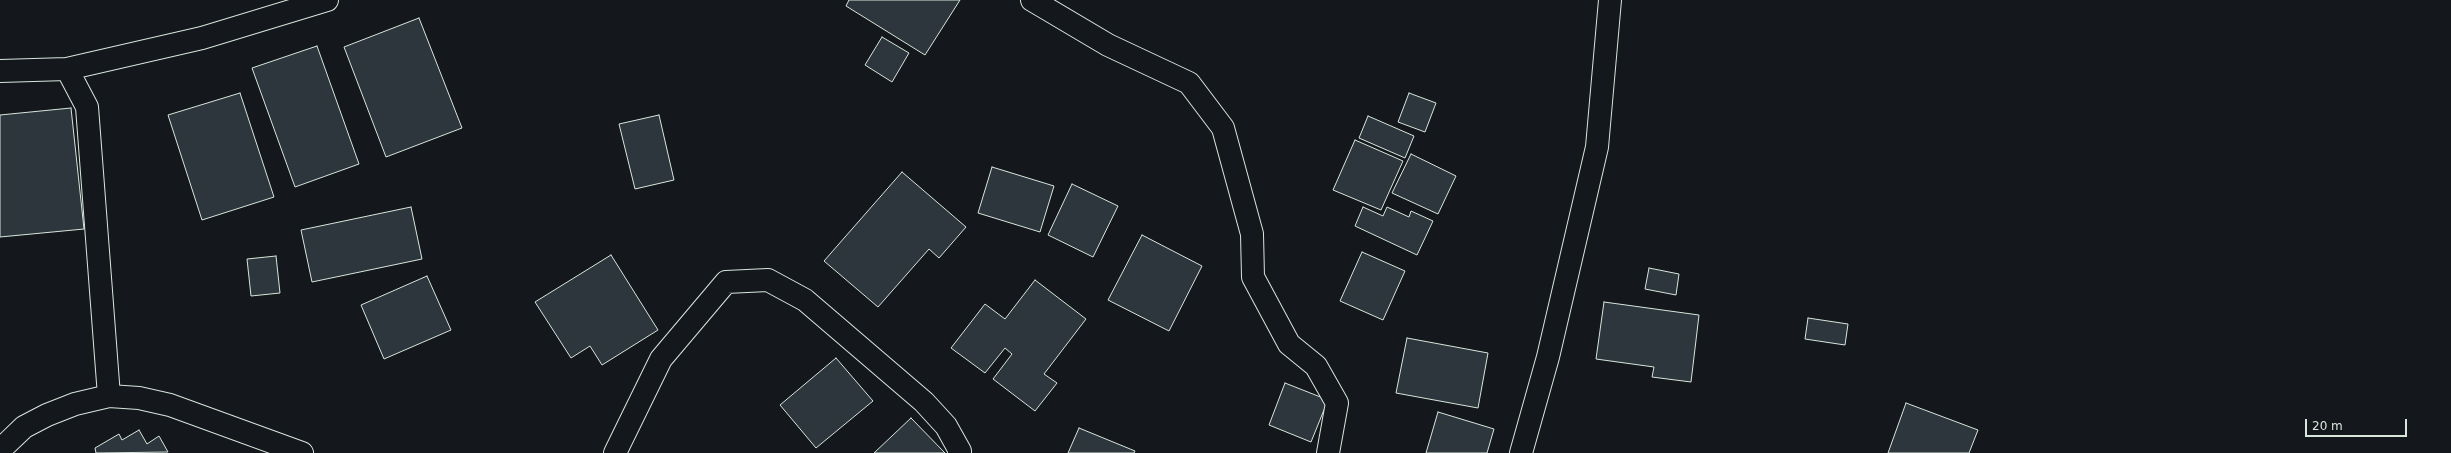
<!DOCTYPE html>
<html>
<head>
<meta charset="utf-8">
<style>
	body { margin:0 }
	#map { position:relative; width:2451px; height:453px; overflow:hidden; background:#14181c; font-family:"DejaVu Sans",sans-serif }
	canvas { display:block }
	.scale { position:absolute; left:2305px; top:419px; width:102px; height:18px; box-sizing:border-box; border:2px solid #d8e6dc; border-top:0; padding-left:5px; font-size:12px; line-height:14px; white-space:nowrap; color:#d8e6dc; -webkit-text-stroke:3px #14181c; paint-order:stroke }
</style>
</head>
<body>
<div id="map">
<canvas width="2451" height="453"></canvas>
<div class="scale">20 m</div>
</div>
<script>
const c = document.querySelector('canvas').getContext('2d');
c.lineJoin = 'round';
function fillPath(path, color) { c.fillStyle = color; c.fill(path, 'evenodd'); }
const poly = rows => new Path2D(rows.map(r => 'M' + r).join(''));
function stroke(path, color, width, dash) { c.strokeStyle = color; c.lineWidth = width; c.lineCap = dash ? 'butt' : 'round'; c.setLineDash(dash || []); c.stroke(path); }
const building = poly([
	[849,0,960,0,925,55,846,6,849,0],
	[419,18,462,128,386,157,344,47,419,18],
	[882,37,909,53,892,82,865,65,882,37],
	[317,46,359,164,295,187,252,68,317,46],
	[240,93,274,197,202,220,168,115,240,93],
	[1409,93,1436,103,1425,132,1398,122,1409,93],
	[71,108,84,229,0,237,0,115,71,108],
	[659,115,674,180,635,189,619,124,659,115],
	[1368,116,1414,136,1405,158,1359,138,1368,116],
	[1355,140,1403,161,1381,210,1333,190,1355,140],
	[1411,154,1456,176,1438,214,1392,193,1411,154],
	[992,167,1054,186,1040,232,978,213,992,167],
	[902,172,966,227,939,258,929,249,878,307,824,261,902,172],
	[1072,184,1118,206,1093,257,1048,235,1072,184],
	[411,207,422,259,312,282,301,230,411,207],
	[1363,207,1383,216,1387,207,1409,217,1411,211,1433,221,1417,255,1355,226,1363,207],
	[1142,235,1202,266,1169,331,1108,300,1142,235],
	[1362,252,1405,271,1383,320,1340,301,1362,252],
	[611,255,658,330,602,365,590,346,571,358,535,302,611,255],
	[276,256,280,293,251,296,247,259,276,256],
	[1649,268,1679,274,1676,295,1645,289,1649,268],
	[427,276,451,330,384,359,361,305,427,276],
	[1035,280,1086,319,1044,374,1057,383,1035,411,993,379,1012,354,1005,348,985,373,951,348,985,304,1005,319,1035,280],
	[1604,302,1699,315,1691,382,1652,377,1654,367,1596,359,1604,302],
	[1808,318,1848,324,1845,345,1805,339,1808,318],
	[1407,338,1488,353,1478,408,1396,393,1407,338],
	[836,358,873,401,816,448,780,405,836,358],
	[1285,383,1328,400,1311,442,1269,425,1285,383],
	[1906,403,1978,430,1969,453,1888,453,1906,403],
	[1438,412,1494,429,1487,453,1426,453,1438,412],
	[911,418,945,453,874,453,911,418],
	[1079,428,1135,451,1134,453,1068,453,1079,428],
	[139,430,147,444,159,436,168,452,96,453,95,448,119,434,122,440,139,430]
]);
fillPath(building, '#2c363c');
stroke(building, '#d8e6dc', 1);
const minor = poly([
	[1032,0,1108,45,1189,83,1223,128,1252,234,1253,277,1289,344,1316,366,1337,403,1328,453],
	[67,69,202,38,327,0],
	[0,71,67,69,87,107,109,396],
	[0,450,24,427,47,415,75,404,109,396,139,398,170,405,302,453],
	[615,453,661,359,726,282,768,280,805,300,924,402,946,426,960,451,959,453],
	[1521,453,1548,357,1597,147,1610,0]
]);
stroke(minor, '#d8e6dc', 24);
stroke(minor, '#14181c', 22);
</script>
</body>
</html>
